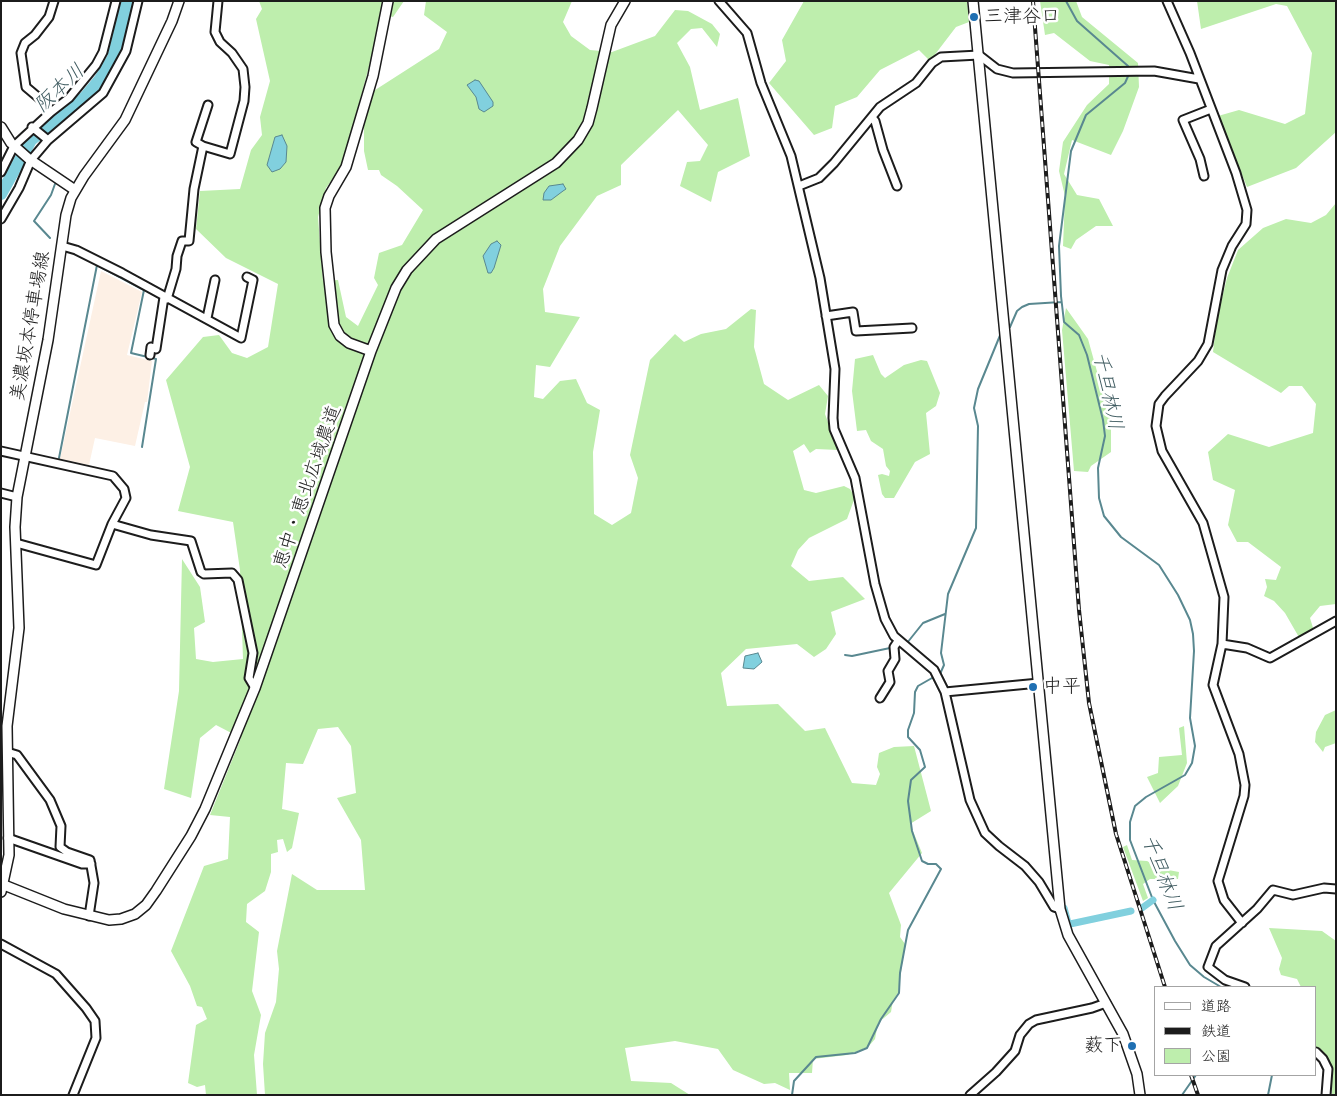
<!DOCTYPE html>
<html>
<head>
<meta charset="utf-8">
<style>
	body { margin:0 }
	#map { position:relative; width:1337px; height:1096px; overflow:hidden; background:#fff; font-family:Sriracha,"Klee One",sans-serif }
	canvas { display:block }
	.frame { position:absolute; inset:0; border:2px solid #1c1c1c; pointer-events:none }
	.legend { position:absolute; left:1154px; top:986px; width:162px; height:90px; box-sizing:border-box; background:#fff; border:1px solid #a4a4a4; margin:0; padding:6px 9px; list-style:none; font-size:15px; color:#1c1c1c }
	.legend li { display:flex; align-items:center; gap:10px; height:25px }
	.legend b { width:25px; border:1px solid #a4a4a4 }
</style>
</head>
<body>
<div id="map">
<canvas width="1337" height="1096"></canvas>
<div class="frame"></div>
<ul class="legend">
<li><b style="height:6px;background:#fff"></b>道路</li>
<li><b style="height:6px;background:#1c1c1c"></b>鉄道</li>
<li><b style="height:14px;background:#beeead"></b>公園</li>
</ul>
</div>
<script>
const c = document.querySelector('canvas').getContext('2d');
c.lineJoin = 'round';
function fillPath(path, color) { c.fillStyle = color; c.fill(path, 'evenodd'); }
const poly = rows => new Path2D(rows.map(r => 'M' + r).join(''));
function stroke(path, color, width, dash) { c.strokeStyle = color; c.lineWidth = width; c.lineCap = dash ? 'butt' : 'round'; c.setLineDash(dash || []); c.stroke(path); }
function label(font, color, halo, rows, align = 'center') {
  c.font = font + ' Sriracha,"Klee One",sans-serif'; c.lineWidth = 5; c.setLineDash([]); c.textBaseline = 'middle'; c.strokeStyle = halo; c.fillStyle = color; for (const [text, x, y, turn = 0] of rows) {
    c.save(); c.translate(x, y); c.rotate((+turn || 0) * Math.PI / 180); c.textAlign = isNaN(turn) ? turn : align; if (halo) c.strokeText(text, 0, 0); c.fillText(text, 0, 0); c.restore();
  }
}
fillPath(poly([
	[101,271,142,292,127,355,152,361,147,402,145,402,135,446,95,438,89,465,60,459]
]), '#fdf0e5');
fillPath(poly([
	[259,1,404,1,393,17,383,15,342,166,326,188,318,217,323,281,338,280,346,317,358,326,378,285,374,278,379,253,402,245,423,210,397,186,381,175,379,170,368,170,364,151,364,121,372,92,439,49,447,32,424,15,426,1,572,1,563,22,571,36,590,50,612,52,655,36,675,10,688,11,712,24,720,34,717,47,702,28,691,29,677,43,690,67,700,110,738,98,750,156,718,172,711,202,680,186,687,162,700,161,708,145,678,110,621,165,621,185,597,196,560,246,543,289,545,312,580,317,550,367,536,365,534,397,543,399,560,381,576,379,587,403,600,410,593,452,594,514,612,525,631,513,638,478,630,455,650,360,675,334,684,342,701,334,726,329,751,309,756,310,754,347,764,384,788,400,819,385,828,396,825,414,838,450,816,449,810,453,804,444,793,451,804,490,816,493,844,486,850,489,855,497,847,519,809,538,798,550,791,566,809,581,843,577,865,599,831,612,836,634,826,649,814,657,797,644,746,649,721,673,727,706,778,704,805,731,825,728,852,783,876,785,880,774,877,767,879,753,894,747,914,746,931,811,910,824,922,853,889,893,901,925,900,937,905,944,898,993,893,1000,891,1012,878,1023,875,1039,868,1047,847,1055,813,1059,812,1073,789,1073,790,1090,775,1083,764,1084,733,1070,718,1049,675,1041,625,1048,631,1081,671,1083,690,1095,265,1095,263,1064,265,1033,276,1002,279,969,277,951,292,874,317,890,365,890,361,840,337,798,356,793,351,746,338,727,318,729,303,764,286,763,282,809,299,813,292,848,287,852,283,839,277,840,278,852,271,854,271,872,265,891,247,904,246,922,259,932,252,991,261,1015,254,1055,257,1095,206,1095,205,1085,197,1087,188,1083,196,1025,207,1019,202,1007,197,1006,190,986,171,951,204,866,228,859,230,817,210,815,241,738,216,725,200,738,191,798,164,789,179,691,182,559,200,587,205,622,194,628,196,659,213,662,243,659,240,570,233,522,178,511,190,467,166,380,203,337,219,335,232,353,247,358,268,347,278,284,226,258,196,229,200,191,240,189,251,150,262,135,260,117,270,81,256,19,262,9],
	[804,1,967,1,969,22,956,27,930,61,919,50,880,70,857,97,835,106,832,128,814,135,769,83,786,61,782,40],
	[1040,1,1076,1,1082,17,1138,63,1139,87,1123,131,1111,155,1072,140,1064,174,1077,195,1099,199,1113,226,1096,226,1076,240,1071,249,1063,246,1065,196,1059,171,1063,142,1087,105,1109,84,1109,65,1090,61,1054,33,1045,35],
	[1197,1,1336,1,1336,132,1296,168,1247,187,1218,116,1239,110,1285,124,1305,114,1312,53,1287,6,1276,4,1201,29],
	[1336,203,1336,604,1320,606,1310,618,1314,631,1300,639,1285,613,1274,601,1264,596,1267,587,1265,579,1276,580,1281,567,1248,542,1237,542,1228,525,1235,490,1213,480,1208,452,1228,434,1269,447,1313,433,1316,404,1302,386,1289,386,1281,393,1213,352,1217,318,1227,278,1238,250,1263,228,1286,219,1311,223,1326,215],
	[1066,308,1088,339,1111,422,1111,452,1091,466,1088,472,1074,471,1062,330],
	[873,355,881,374,885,378,904,365,921,360,927,361,940,393,936,406,926,413,930,454,915,462,894,498,885,498,882,494,878,475,882,474,889,476,890,471,886,466,883,449,871,441,866,430,857,431,852,391,855,359],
	[1336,710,1336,743,1325,747,1323,752,1315,742,1316,732,1325,715],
	[1184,726,1187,763,1178,786,1160,803,1147,777,1158,773,1159,757,1182,755,1179,728],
	[1127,845,1132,860,1147,861,1163,869,1179,872,1178,879,1150,879,1143,884,1148,898,1143,901,1123,847],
	[1269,928,1322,931,1336,941,1336,1095,1332,1095,1332,1071,1325,1055,1316,1047,1316,987,1301,987,1297,979,1281,975,1279,969,1282,958]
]), '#beeead');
const water = poly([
	[475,80,479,81,493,102,493,106,484,112,479,109,476,97,467,85,475,80],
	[282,135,287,146,286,162,280,169,272,172,267,165,275,137,282,135],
	[563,184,566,189,563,191,551,200,543,200,544,193,549,186,563,184],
	[497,241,501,245,494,268,491,273,488,273,483,256,491,244,497,241],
	[758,653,762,662,754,669,743,668,745,656,758,653]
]);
fillPath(water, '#81d0de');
stroke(water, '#598890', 1);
stroke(poly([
	[1066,1,1077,21,1128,66,1129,69],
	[1129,74,1125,83,1086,115,1071,151,1059,246,1061,296,1064,322,1079,335,1087,355,1103,420,1105,436,1098,468,1099,498,1104,516,1121,537,1159,565,1178,595,1190,620,1193,634,1194,651,1190,718,1195,746,1192,763,1185,775,1146,797,1135,806,1130,822,1130,840,1153,900,1175,941,1190,965,1204,977,1221,987],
	[50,238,34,221,51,195,55,184],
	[1010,327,1017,311,1022,307,1029,304,1061,302],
	[59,458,97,265,144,290,131,353,156,359,142,447],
	[907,643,923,623,945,614],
	[845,655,852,656,890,648],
	[940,674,944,665,941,653,948,594,976,528,978,426,974,408,978,389,1001,333],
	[792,1095,794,1081,816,1057,855,1053,867,1048,881,1019,899,993,900,973,908,930,941,869,936,864,928,864,922,861,912,831,908,801,911,780,925,767,920,750,908,737,908,730,914,713,915,692,918,686,932,678],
	[1182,1095,1196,1075],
	[1268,1095,1272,1075]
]), '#598890', 2);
stroke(poly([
	[1064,908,1068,923,1070,924,1131,911],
	[1142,908,1153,900]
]), '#81d0de', 7);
stroke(poly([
	[1,194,31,140,85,97,100,79,113,58,127,1]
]), '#81d0de', 12);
const minor = poly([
	[719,1,747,33,761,83,791,156,820,278,835,369,833,418,834,429,855,478,875,584,885,619,894,636,934,670,945,692,970,800,985,833,999,846,1025,866,1039,882,1054,907,1060,909],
	[1167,1,1190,53,1236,173,1247,210,1246,224,1232,246,1222,270,1208,344,1198,361,1165,396,1159,404,1156,426,1162,451,1203,523,1224,597,1222,644,1213,685,1239,754,1245,785,1244,796,1218,881,1224,900,1242,923],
	[51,112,69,98,96,65,103,52,116,1],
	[872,117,875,121,883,150,897,186],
	[32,127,48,140],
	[203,146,196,142,208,105],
	[1,172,14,146,51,112,45,103,26,87,21,53,25,43,35,35,49,17,54,1],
	[1204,176,1200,159,1183,120,1211,109],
	[799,186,819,178,834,163,880,107,916,83,932,63,941,57,979,55,997,69,1013,73,1154,71,1199,79],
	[1,219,19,188,31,160,48,140,103,93,126,51,138,1],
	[62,246,76,250,122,273,241,338,253,280,247,277],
	[167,299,176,269,177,256,182,241,189,241,194,189,203,146,230,154,244,101,245,87,243,69,232,53,220,42,215,32,218,1],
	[826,316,853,312,856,331,912,328],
	[207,318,215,280],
	[150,355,151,347,156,349,164,297],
	[1,451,113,476,124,489,126,498,112,524,96,565,16,543],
	[1,493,17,497],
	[112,524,151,535,191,541,201,572,204,574,232,573,238,580,253,653,249,678,255,688],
	[1222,644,1247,648,1270,658,1336,621],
	[945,692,1039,683],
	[880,698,890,682,888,671,895,659,894,647,898,641],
	[7,752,17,755,50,800,61,826,60,847,67,852,90,860,94,883,89,916],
	[8,838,82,864,91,864],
	[1,944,56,974,86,1008,95,1021,96,1038,73,1095],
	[1245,987,1225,980,1208,967,1216,946,1257,909,1273,890,1293,895,1324,888,1336,889],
	[1316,1052,1323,1059,1328,1069,1326,1095],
	[970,1095,996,1072,1015,1051,1020,1035,1029,1024,1036,1020,1092,1008,1106,1003]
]);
const tertiary = poly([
	[973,1,1060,909,1068,935,1123,1034,1137,1074,1140,1095],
	[1,127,11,143,29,159,75,190],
	[371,351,349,343,340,336,334,325,326,252,325,208,329,196,346,167,373,76,388,1],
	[4,885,64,909,109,920,121,919,135,914,146,905,156,891,191,836,205,809,255,688,371,351,396,288,407,270,436,239,556,163,578,140,588,123,592,108,611,25,625,1]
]);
const secondary = poly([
	[1,892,9,855,7,726,19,628,15,527,17,497,48,340,66,215,71,198,84,176,125,120,172,21,179,1]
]);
stroke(minor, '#1c1c1c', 11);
stroke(tertiary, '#1c1c1c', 12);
stroke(secondary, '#1c1c1c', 12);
stroke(minor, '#fff', 7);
stroke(tertiary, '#fff', 9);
stroke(secondary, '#fff', 9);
const rail = poly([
	[1033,1,1079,610,1089,703,1116,834,1165,987],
	[1191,1075,1198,1095]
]);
stroke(rail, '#1c1c1c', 4);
stroke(rail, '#fff', 2, [5.5]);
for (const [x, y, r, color] of [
	[974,17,5,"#1f6fb2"],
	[1033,687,5,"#1f6fb2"],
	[1132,1046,5,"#1f6fb2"]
]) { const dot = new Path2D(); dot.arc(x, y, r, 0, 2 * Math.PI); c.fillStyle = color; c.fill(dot); stroke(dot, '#fff', 2); }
label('19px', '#1c1c1c', '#fff', [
	["三津谷口",984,17],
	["中平",1043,687],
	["薮下",1122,1046,"right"]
], 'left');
label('19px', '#1c1c1c', '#fff', [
	["美濃坂本停車場線",31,326,-80],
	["恵中・恵北広域農道",308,487,-71]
]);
label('italic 20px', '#3f5b60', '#fff', [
	["阪本川",60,89,-43],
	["千旦林川",1107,391,78],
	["千旦林川",1161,873,69]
]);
</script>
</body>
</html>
